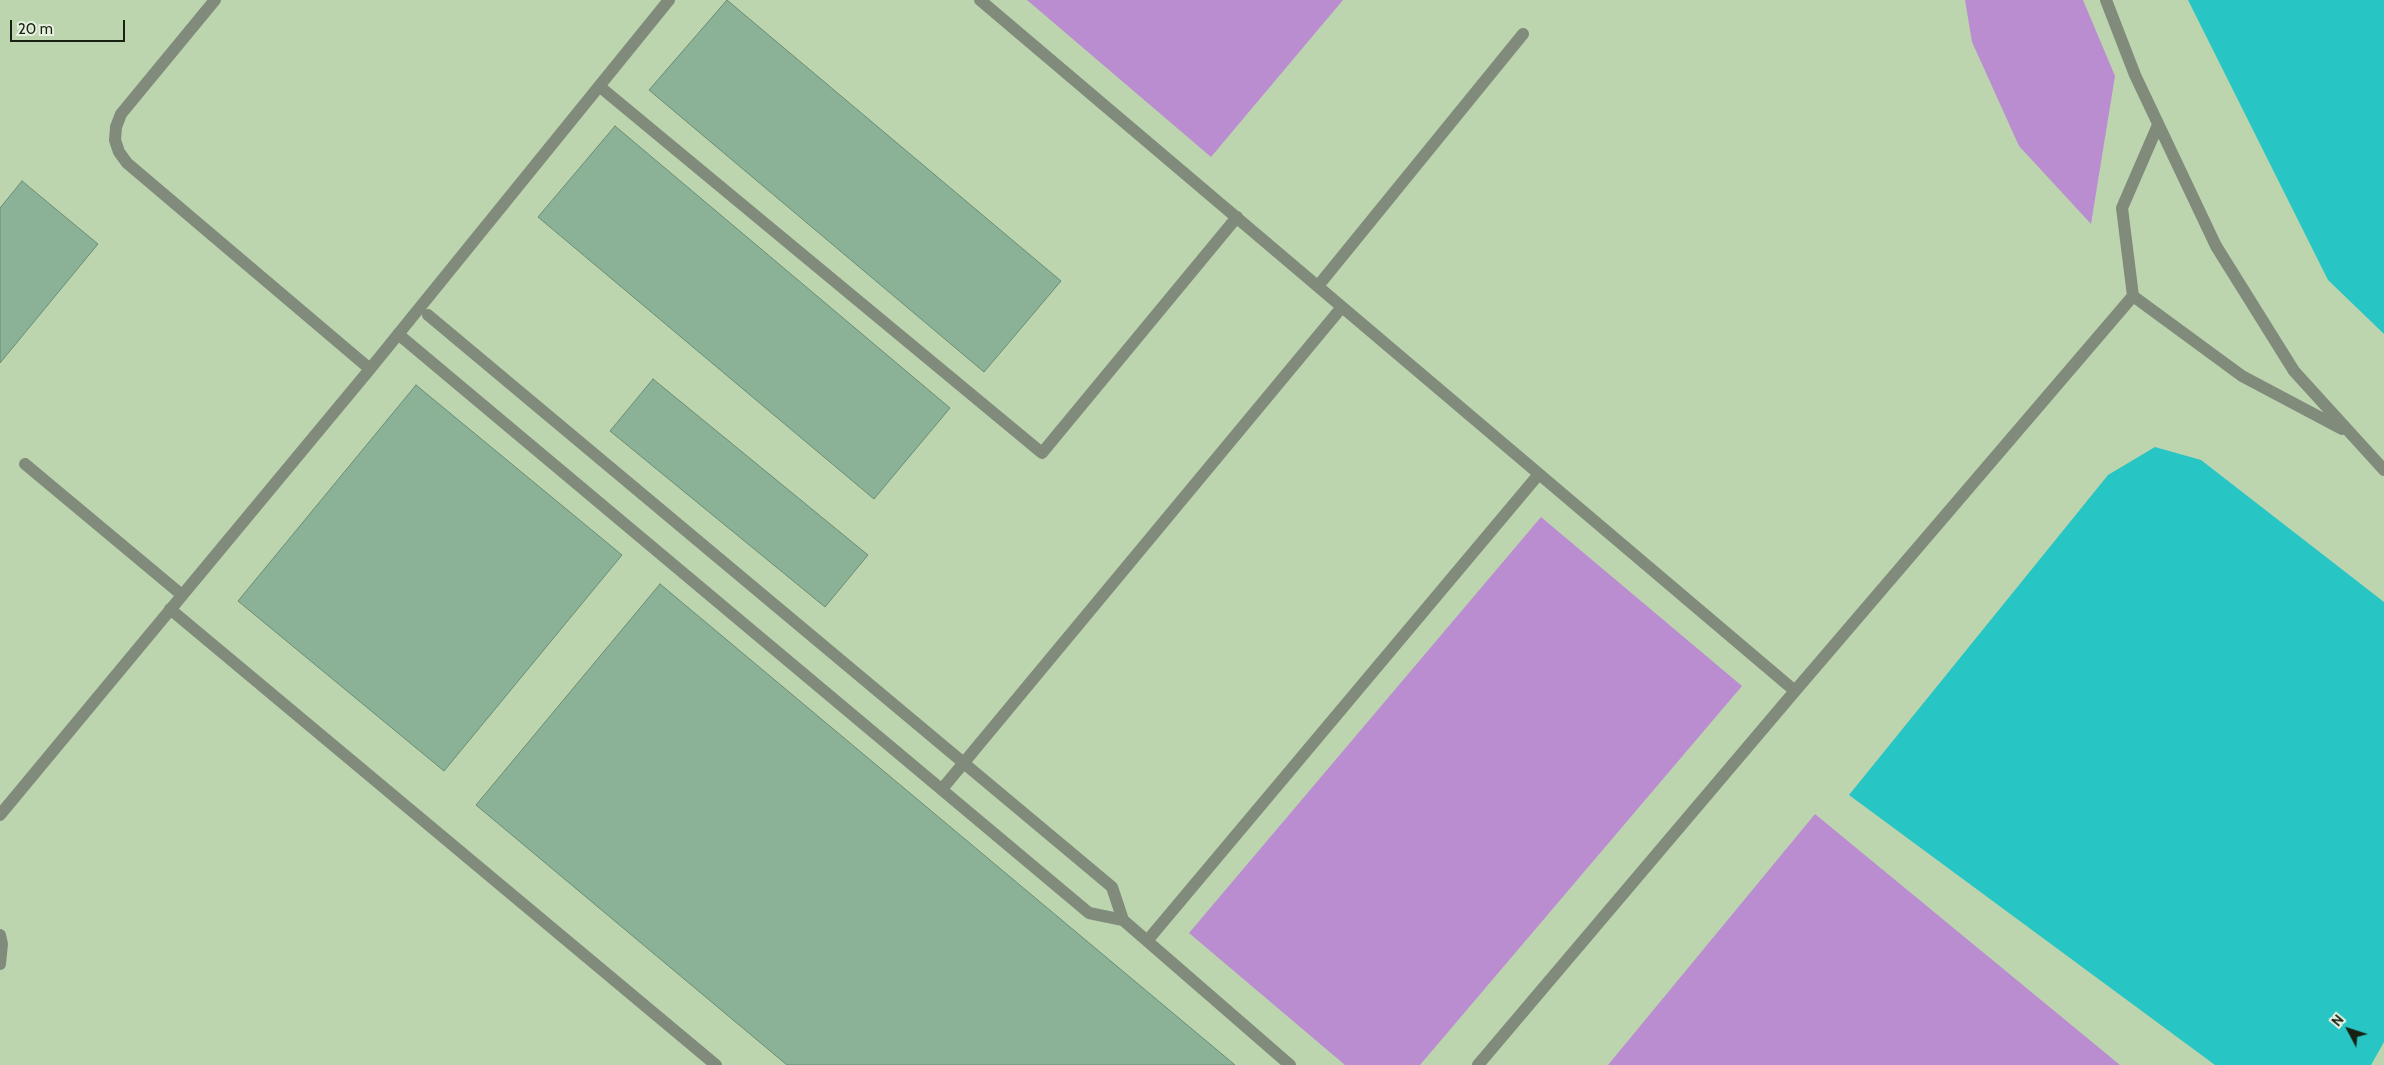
<!DOCTYPE html>
<html>
<head>
<meta charset="utf-8">
<style>
	body { margin:0 }
	#map { position:relative; width:2384px; height:1065px; overflow:hidden; background:#bdd5af; font-family:Cabin,sans-serif }
	canvas { display:block }
	.north { position:absolute; left:2324px; top:1005px; width:50px; height:50px; -webkit-text-stroke:4px #e5f1de; paint-order:stroke; rotate:310deg; font-size:14px; font-weight:700; line-height:20px; text-align:center; color:#192113 }
	.north::after { content:''; display:block; margin:auto; width:18px; height:22px; background:#192113; clip-path:polygon(50% 0,100% 100%,50% 72%,0 100%) }
	.scale { position:absolute; left:10px; top:20px; width:115px; height:22px; box-sizing:border-box; border:2px solid #192113; border-top:0; padding-left:6px; font-size:15px; line-height:18px; white-space:nowrap; color:#192113; -webkit-text-stroke:4px #e5f1de; paint-order:stroke }
</style>
</head>
<body>
<div id="map">
<canvas width="2384" height="1065"></canvas>
<div class="north">N</div>
<div class="scale">20 m</div>
</div>
<script>
const c = document.querySelector('canvas').getContext('2d');
c.lineJoin = 'round';
function fillPath(path, color) { c.fillStyle = color; c.fill(path, 'evenodd'); }
const poly = rows => new Path2D(rows.map(r => 'M' + r).join(''));
function stroke(path, color, width, dash) { c.strokeStyle = color; c.lineWidth = width; c.lineCap = dash ? 'butt' : 'round'; c.setLineDash(dash || []); c.stroke(path); }
fillPath(poly([
	[1027,0,1343,0,1211,157],
	[1965,0,2083,0,2115,76,2091,224,2019,146,1972,42],
	[1541,517,1742,686,1420,1065,1345,1065,1189,933],
	[1815,814,2120,1065,1608,1065]
]), '#ba8dd1');
fillPath(poly([
	[2188,0,2384,0,2384,334,2328,280],
	[2155,447,2201,460,2384,602,2384,1042,2371,1065,2215,1065,1849,795,2108,475]
]), '#27c5c4');
const building = poly([
	[727,0,1061,281,984,372,649,90,727,0],
	[615,126,950,408,874,499,538,217,615,126],
	[22,181,98,244,0,363,0,208,22,181],
	[653,379,868,555,825,607,610,431,653,379],
	[416,385,622,555,444,771,238,601,416,385],
	[660,584,1235,1065,787,1065,476,805,660,584]
]);
fillPath(building, '#8bb297');
stroke(building, '#688d73', 1);
stroke(poly([
	[215,0,121,114,116,127,115,140,119,152,127,163,370,369],
	[980,0,1795,691],
	[2106,0,2135,75,2216,246,2294,371,2384,470],
	[599,86,1042,453,1237,217],
	[2158,125,2122,208,2133,296,2242,376,2342,429],
	[1318,286,1523,34],
	[428,315,1112,887,1123,920],
	[398,334,1089,913,1123,920,1290,1065],
	[25,464,182,595],
	[170,609,716,1065],
	[942,789,1342,307],
	[0,815,370,369,669,0],
	[0,935,2,944,0,964],
	[1147,941,1539,474],
	[1478,1065,1795,691,2133,296]
]), '#818b7c', 12);
</script>
</body>
</html>
